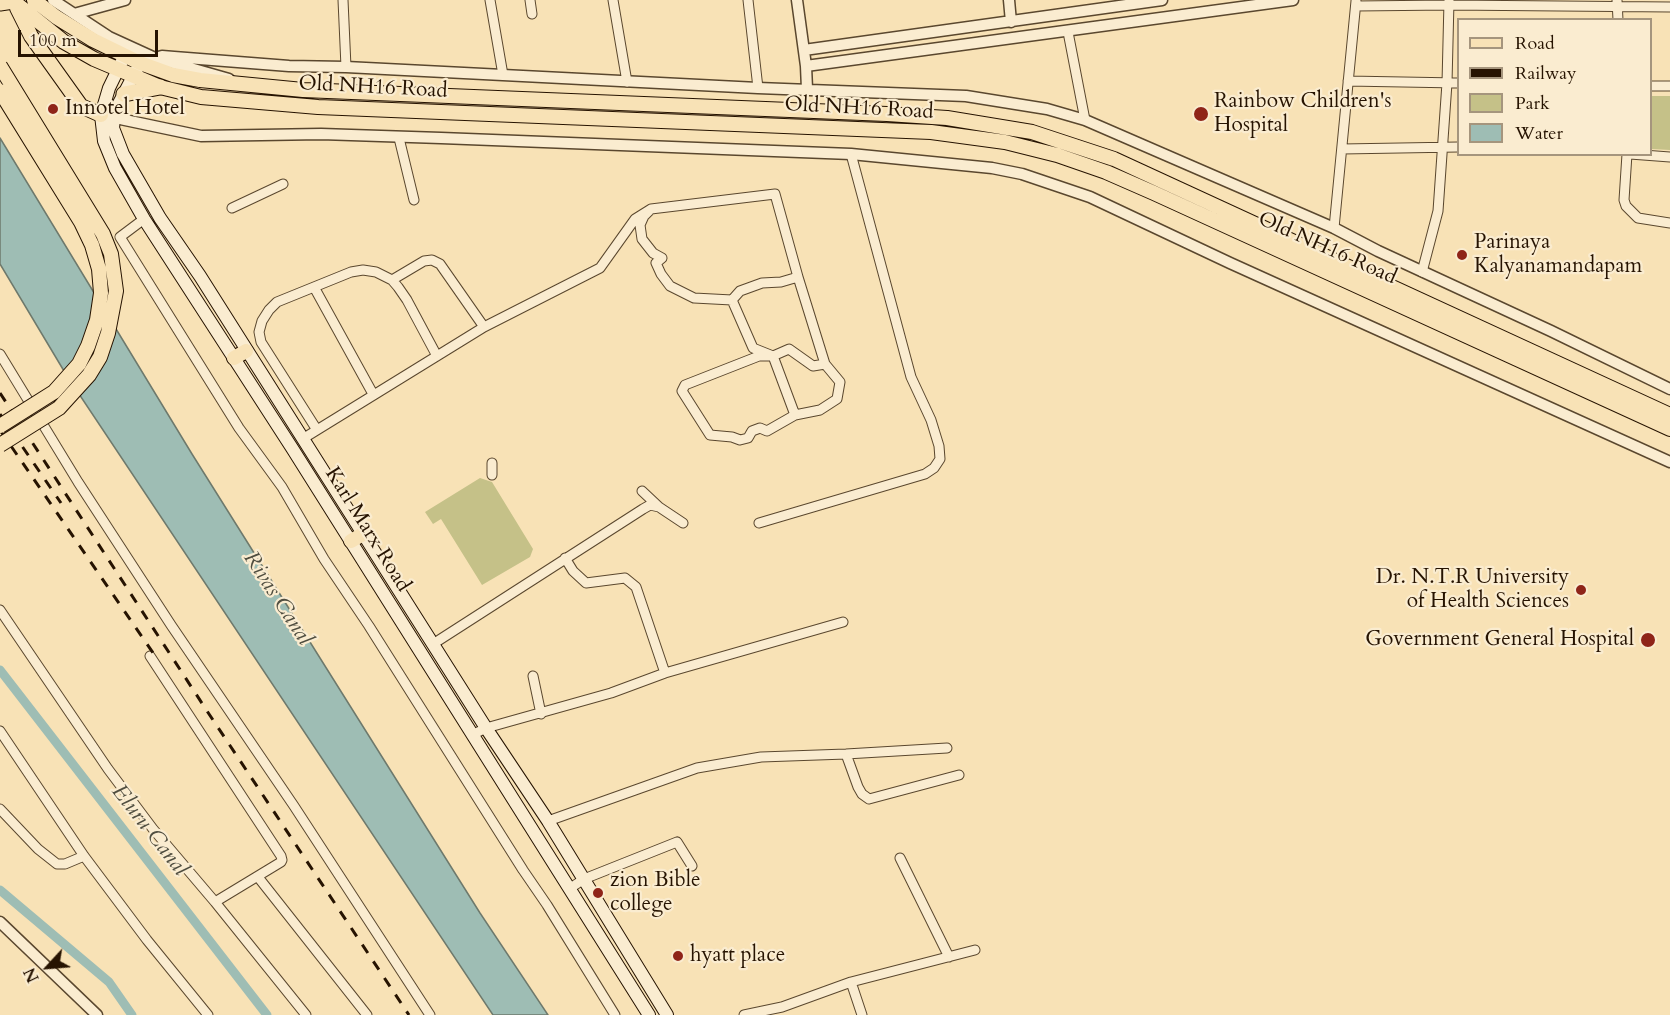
<!DOCTYPE html>
<html>
<head>
<meta charset="utf-8">
<style>
	body { margin:0 }
	#map { position:relative; width:1670px; height:1015px; overflow:hidden; background:#f8e2b6; font-family:Cardo,serif }
	canvas { display:block }
	.legend { position:absolute; left:1457px; top:18px; width:195px; height:138px; box-sizing:border-box; background:#faecd0; border:2px solid #a5957d; margin:0; padding:8px 10px; list-style:none; font-size:18px; color:#261301 }
	.legend li { display:flex; align-items:center; gap:12px; height:30px }
	.legend b { width:30px; border:2px solid #a5957d }
	.north { position:absolute; left:18px; top:937px; width:60px; height:60px; -webkit-text-stroke:4px #faecd0; paint-order:stroke; rotate:244deg; font-size:16px; font-weight:700; line-height:24px; text-align:center; color:#261301 }
	.north::after { content:''; display:block; margin:auto; width:21px; height:27px; background:#261301; clip-path:polygon(50% 0,100% 100%,50% 72%,0 100%) }
	.scale { position:absolute; left:18px; top:30px; width:140px; height:27px; box-sizing:border-box; border:3px solid #261301; border-top:0; padding-left:8px; font-size:18px; line-height:21px; white-space:nowrap; color:#261301; -webkit-text-stroke:4px #faecd0; paint-order:stroke }
</style>
</head>
<body>
<div id="map">
<canvas width="1670" height="1015"></canvas>
<ul class="legend">
<li><b style="height:8px;background:#f8e2b6"></b>Road</li>
<li><b style="height:8px;background:#261301"></b>Railway</li>
<li><b style="height:16px;background:#c5c188"></b>Park</li>
<li><b style="height:16px;background:#9ebdb4"></b>Water</li>
</ul>
<div class="north">N</div>
<div class="scale">100 m</div>
</div>
<script>
const c = document.querySelector('canvas').getContext('2d');
c.lineJoin = 'round';
function fillPath(path, color) { c.fillStyle = color; c.fill(path, 'evenodd'); }
const poly = rows => new Path2D(rows.map(r => 'M' + r).join(''));
function stroke(path, color, width, dash) { c.strokeStyle = color; c.lineWidth = width; c.lineCap = dash ? 'butt' : 'round'; c.setLineDash(dash || []); c.stroke(path); }
function label(font, color, halo, rows, align = 'center') {
  c.font = font + ' Cardo,serif'; c.lineWidth = 4.5; c.setLineDash([]); c.textBaseline = 'middle'; c.strokeStyle = halo; c.fillStyle = color; for (const [text, x, y, turn = 0] of rows) {
    c.save(); c.translate(x, y); c.rotate((+turn || 0) * Math.PI / 180); c.textAlign = isNaN(turn) ? turn : align; if (halo) c.strokeText(text, 0, 0); c.fillText(text, 0, 0); c.restore();
  }
}
fillPath(poly([
	[1650,96,1670,96,1670,150,1651,149],
	[480,478,492,482,533,549,530,557,482,585,441,519,433,524,425,512]
]), '#c5c188');
const water = poly([
	[0,138,192,454,480,913,548,1015,493,1015,67,376,0,264,0,138]
]);
fillPath(water, '#9ebdb4');
stroke(water, '#6e796c', 1.5);
stroke(poly([
	[0,670,267,1015],
	[0,890,109,982,132,1015]
]), '#9ebdb4', 9);
const minor = poly([
	[343,0,346,67],
	[490,0,503,75],
	[530,0,532,14],
	[613,0,627,82],
	[748,0,758,88],
	[1617,0,1618,20],
	[1356,6,1449,5,1670,7],
	[1068,32,1085,120],
	[1348,81,1458,83],
	[1650,86,1670,86],
	[399,138,414,200],
	[1342,149,1458,147],
	[1627,154,1624,200,1626,206,1638,218,1670,223],
	[1630,154,1670,157],
	[232,208,283,184],
	[144,219,120,237,239,428,282,487,324,559,369,626,523,870,547,905,615,1015],
	[1334,228,1356,1],
	[1422,272,1438,211,1447,83,1449,1],
	[392,280,424,261,432,260,440,264,484,327],
	[314,287,373,394],
	[732,300,753,348,773,356,789,349,813,366,825,364,798,277],
	[0,354,78,482,171,625,294,806,430,1015],
	[795,415,767,431,760,428,752,431,748,438,740,440,732,437,710,435,682,391,685,385,759,356,773,356,795,415,820,410,837,399,840,382,825,364],
	[317,430,261,342,259,332,262,321,269,310,277,302,351,272,363,270,376,272,392,280,398,287,407,300,437,356],
	[304,438,484,327,600,268,635,219,651,209,775,194,798,277,781,282,762,283,740,291,732,300,694,298,670,286,661,274,656,263,662,258,653,253,642,239,640,225,644,216,651,209],
	[492,463,492,475],
	[642,491,659,507],
	[759,523,925,474,934,468,940,459,939,446,931,420,911,377,851,154],
	[565,558,573,571,586,583,625,578,636,587,665,673],
	[0,610,108,769,153,829,215,902],
	[433,644,643,509,650,505,659,507,683,523],
	[150,656,281,856,282,860,281,862,215,902,306,1015],
	[533,676,541,714],
	[0,731,84,856,147,940,208,1015],
	[472,735,486,728,611,693,665,673,843,622],
	[846,754,858,787,862,794,869,799,959,775],
	[0,809,38,849,57,864,65,864,84,856],
	[548,821,697,768,761,757,846,754,947,748],
	[900,858,949,957],
	[258,877,367,1015],
	[569,889,584,879,677,842,692,866],
	[851,982,862,1015],
	[744,1015,782,1007,851,982,975,950]
]);
const tertiary = poly([
	[53,0,109,37,155,58,229,79],
	[797,0,806,66,807,89],
	[1009,0,1011,22],
	[74,14,125,0],
	[804,50,1162,0],
	[155,58,162,56,174,57,289,66,346,67,758,88,966,96,1047,109,1085,120,1334,228,1378,251,1551,331,1670,389],
	[806,66,1293,0],
	[106,116,201,136,321,134,441,138,851,154,992,168,1022,174,1090,197,1230,263,1670,462],
	[0,922,97,1015]
]);
const secondary = poly([
	[125,55,109,88,101,115,104,141,115,168,144,219,292,448,649,1015],
	[137,69,117,107,114,119,113,128,123,154,160,218,200,276,486,728,548,821,667,1015]
]);
const primary = poly([
	[12,0,64,42,94,59,160,87,201,97,318,107,931,132,1005,142,1057,155,1106,172,1154,193,1670,429],
	[34,0,56,17,93,40,140,63,173,75,200,80,303,90,887,114,947,118,1032,132,1114,159,1670,415],
	[17,8,31,36,81,106,101,115],
	[234,358,246,351],
	[351,541,363,534]
]);
const trunk = poly([
	[0,3,13,1],
	[124,94,160,87]
]);
stroke(minor, '#5a472e', 11);
stroke(tertiary, '#5a472e', 13);
stroke(secondary, '#261301', 14);
stroke(primary, '#261301', 16);
stroke(trunk, '#261301', 17);
stroke(minor, '#faecd0', 9);
stroke(tertiary, '#faecd0', 10);
stroke(secondary, '#faecd0', 12);
stroke(primary, '#f8e2b6', 14);
stroke(trunk, '#f8e2b6', 15);
stroke(poly([
	[0,393,209,714,409,1015],
	[0,414,61,503],
	[0,430,158,660]
]), '#261301', 3, [10, 10]);
const primaryBridge = poly([
	[0,66,103,234,111,254,116,291,108,333,100,357,89,375,59,408,0,445],
	[0,91,81,222,92,245,99,269,101,293,97,320,88,346,79,364,54,392,0,426]
]);
stroke(primaryBridge, '#261301', 16, []);
stroke(primaryBridge, '#f8e2b6', 14);
for (const [x, y, r, color] of [
	[53,109,6,"#8f2418"],
	[1201,114,8,"#8f2418"],
	[1462,255,6,"#8f2418"],
	[1581,590,6,"#8f2418"],
	[1648,640,8,"#8f2418"],
	[598,893,6,"#8f2418"],
	[678,956,6,"#8f2418"]
]) { const dot = new Path2D(); dot.arc(x, y, r, 0, 2 * Math.PI); c.fillStyle = color; c.fill(dot); stroke(dot, '#faecd0', 2); }
label('21px', '#261301', '#faecd0', [
	["Old NH16 Road",373,88,3],
	["Old NH16 Road",859,109,3],
	["Old NH16 Road",1327,249,24],
	["Karl Marx Road",367,530,58]
]);
label('21px', '#261301', '#faecd0', [
	["Rainbow Children's",1214,102],
	["Hospital",1214,126],
	["Innotel Hotel",65,109],
	["Parinaya",1474,243],
	["Kalyanamandapam",1474,267],
	["Dr. N.T.R University",1569,578,"right"],
	["of Health Sciences",1569,602,"right"],
	["Government General Hospital",1634,640,"right"],
	["zion Bible",610,881],
	["college",610,905],
	["hyatt place",690,956]
], 'left');
label('italic 22px', '#504e40', '#faecd0', [
	["Rivas Canal",277,599,57],
	["Eluru Canal",149,831,52]
]);
</script>
</body>
</html>
